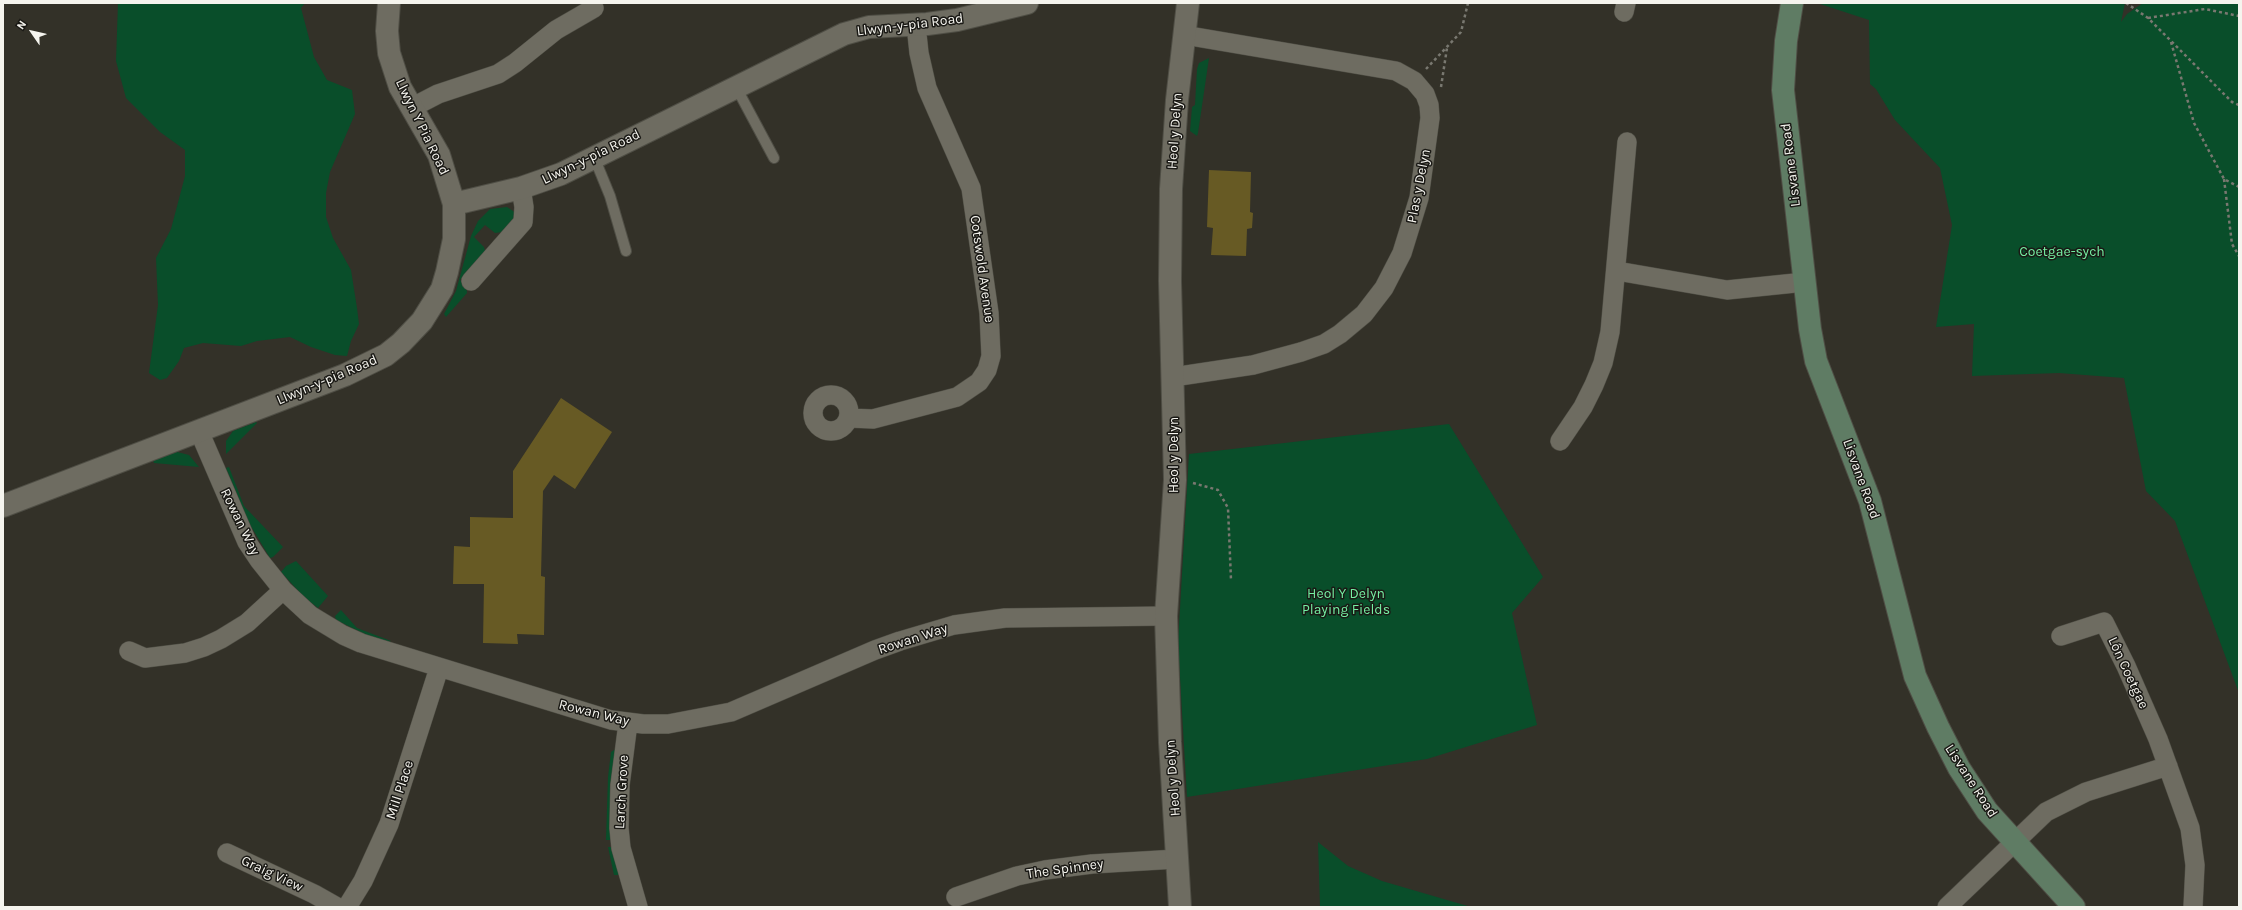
<!DOCTYPE html>
<html>
<head>
<meta charset="utf-8">
<style>
	body { margin:0 }
	#map { position:relative; width:2242px; height:910px; overflow:hidden; background:#333128; font-family:Karla,sans-serif }
	canvas { display:block }
	.frame { position:absolute; inset:0; border:4px solid #f5f4ee; pointer-events:none }
	.north { position:absolute; left:12px; top:12px; width:40px; height:40px; -webkit-text-stroke:3px #1a1915; paint-order:stroke; rotate:304deg; font-size:11px; font-weight:700; line-height:16px; text-align:center; color:#f5f4ee }
	.north::after { content:''; display:block; margin:auto; width:14px; height:18px; background:#f5f4ee; clip-path:polygon(50% 0,100% 100%,50% 72%,0 100%) }
</style>
</head>
<body>
<div id="map">
<canvas width="2242" height="910"></canvas>
<div class="frame"></div>
<div class="north">N</div>
</div>
<script>
const c = document.querySelector('canvas').getContext('2d');
c.lineJoin = 'round';
function fillPath(path, color) { c.fillStyle = color; c.fill(path, 'evenodd'); }
const poly = rows => new Path2D(rows.map(r => 'M' + r).join(''));
function stroke(path, color, width, dash) { c.strokeStyle = color; c.lineWidth = width; c.lineCap = dash ? 'butt' : 'round'; c.setLineDash(dash || []); c.stroke(path); }
function label(font, color, halo, rows, align = 'center') {
  c.font = font + ' Karla,sans-serif'; c.lineWidth = 3; c.setLineDash([]); c.textBaseline = 'middle'; c.strokeStyle = halo; c.fillStyle = color; for (const [text, x, y, turn = 0] of rows) {
    c.save(); c.translate(x, y); c.rotate((+turn || 0) * Math.PI / 180); c.textAlign = isNaN(turn) ? turn : align; if (halo) c.strokeText(text, 0, 0); c.fillText(text, 0, 0); c.restore();
  }
}
fillPath(poly([
	[118,3,305,3,301,8,314,57,327,80,352,90,355,114,330,172,326,193,326,217,333,238,351,270,357,308,359,324,351,341,347,356,335,355,311,347,290,337,257,341,241,346,203,343,184,348,179,361,167,378,160,380,149,373,158,305,156,258,171,229,185,176,185,150,160,132,126,98,116,61],
	[1817,3,2125,3,2121,22,2127,14,2143,3,2239,3,2239,693,2175,521,2146,491,2124,378,2059,373,1972,376,1974,324,1936,327,1952,225,1940,168,1895,120,1876,89,1870,84,1869,20],
	[1209,58,1198,133,1197,136,1190,131,1192,107,1195,105,1197,69,1199,63],
	[507,207,516,213,515,217,502,232,495,233,485,225,474,237,484,247,485,251,460,280,466,285,467,293,446,317,444,314,456,291,471,236,478,221,490,209],
	[256,422,257,423,226,454,226,441,233,431],
	[1449,424,1543,577,1512,613,1537,725,1427,759,1187,797,1178,643,1189,454],
	[177,452,189,455,199,467,154,463,153,460],
	[229,467,244,506,283,547,273,557,270,558,249,523,226,468],
	[296,561,328,596,318,608,304,597,281,572,286,566],
	[341,610,357,628,391,641,388,643,371,637,336,620,335,616],
	[617,748,611,840,606,840,608,777,611,752],
	[1318,842,1348,866,1382,881,1471,907,1320,907],
	[608,847,611,847,619,872,618,875,614,875]
]), '#094e2a');
fillPath(poly([
	[1209,170,1251,172,1250,212,1253,213,1252,228,1247,229,1246,256,1211,255,1213,228,1207,227],
	[561,398,612,432,575,489,554,475,543,491,541,576,545,577,544,635,517,634,518,644,483,643,484,584,453,584,454,546,470,547,470,517,513,518,513,471]
]), '#675a24');
const service = poly([
	[736,87,774,158],
	[594,157,610,196,626,251]
]);
const minor = poly([
	[1624,12,1626,3],
	[411,108,438,94,498,74,515,63,556,30,594,8],
	[1617,271,1727,290,1805,282],
	[471,281,523,222,524,207,521,188],
	[1173,377,1253,365,1301,352,1324,344,1340,334,1364,314,1384,288,1402,253,1419,198,1430,118,1429,105,1425,94,1414,81,1396,71,1184,35],
	'813 413a18 18 0 1 1 36 0a18 18 0 1 1-36 0Z',
	[849,418,873,419,957,397,979,382,987,370,991,356,989,313,971,188,927,88,919,53,916,25],
	[199,431,247,542,259,560,283,590,310,615,343,635,361,643,611,720,643,724,668,724,731,712,875,650,900,641,954,625,1005,618,1166,616],
	[1560,441,1583,407,1594,385,1603,363,1610,332,1627,142],
	[2061,636,2104,622,2126,666,2158,739,2190,828,2195,865,2193,907],
	[129,651,145,658,185,653,204,647,221,639,247,623,283,590],
	[628,723,620,785,619,828,621,848,638,907],
	[227,853,314,894,337,907],
	[956,897,1017,876,1045,870,1092,864,1177,859],
	[347,907,363,881,389,824,439,668],
	[1947,907,2046,812,2086,792,2168,766]
]);
const tertiary = poly([
	[454,204,521,188,561,174,844,34,869,27,927,24,957,20,1027,3],
	[3,506,345,375,386,355,401,343,422,321,442,289,447,272,454,239,454,204,439,155,400,87,389,53,387,31,389,3],
	[1180,907,1170,742,1166,616,1175,480,1170,281,1171,189,1177,100,1188,3]
]);
const secondary = poly([
	[1792,3,1786,41,1783,90,1810,329,1816,361,1870,501,1915,676,1938,727,1959,768,1987,811,2074,907]
]);
stroke(service, '#4f4e45', 12);
stroke(minor, '#4f4e45', 20);
stroke(tertiary, '#4f4e45', 24);
stroke(secondary, '#4f4e45', 24);
stroke(poly([
	[2126,3,2148,18,2232,102,2239,105],
	[2148,18,2205,9,2239,16],
	[2171,42,2194,123,2224,179,2239,187],
	[1426,69,1461,32,1468,3],
	[1441,87,1447,48],
	[2224,179,2232,244,2239,256],
	[1193,483,1218,490,1228,508,1231,580]
]), '#797870', 2.5, [3, 3]);
stroke(service, '#6e6c61', 10);
stroke(minor, '#6e6c61', 19);
stroke(tertiary, '#6e6c61', 22);
stroke(secondary, '#5f7c64', 22);
label('14px', '#f5f4ee', '#1a1915', [
	["Llwyn-y-pia Road",910,25,-7],
	["Llwyn Y Pia Road",422,127,64],
	["Heol y Delyn",1175,131,-86],
	["Llwyn-y-pia Road",591,157,-26],
	["Lisvane Road",1791,165,-97],
	["Plas y Delyn",1419,186,-79],
	["Cotswold Avenue",982,269,82],
	["Llwyn-y-pia Road",327,380,-23],
	["Heol y Delyn",1174,455,-90],
	["Lisvane Road",1861,479,70],
	["Rowan Way",240,522,64],
	["Rowan Way",913,639,-18],
	["Lôn Coetgae",2128,673,65],
	["Rowan Way",594,713,14],
	["Heol y Delyn",1173,778,-94],
	["Lisvane Road",1971,781,57],
	["Mill Place",400,790,-72],
	["Larch Grove",622,792,-87],
	["The Spinney",1065,869,-8],
	["Graig View",272,874,25]
]);
label('14px', '#75efa2', '#1a1915', [
	["Coetgae-sych",2062,252],
	["Heol Y Delyn",1346,594],
	["Playing Fields",1346,610]
]);
</script>
</body>
</html>
